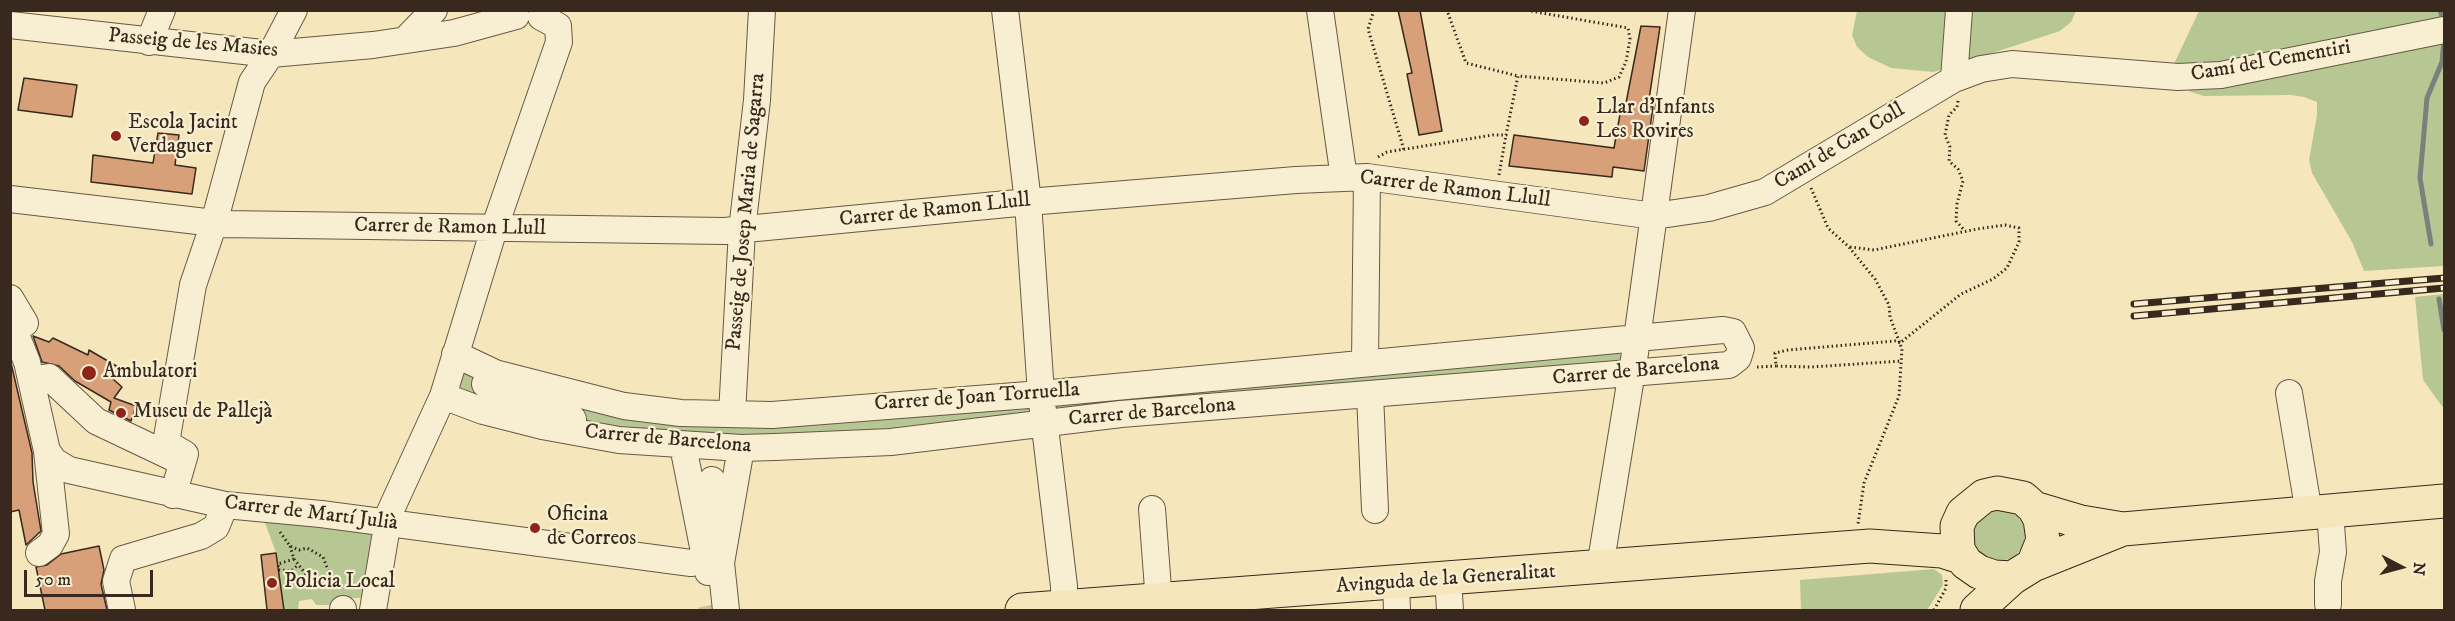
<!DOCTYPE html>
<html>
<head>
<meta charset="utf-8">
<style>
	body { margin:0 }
	#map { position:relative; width:2455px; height:621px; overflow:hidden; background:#f5e7bb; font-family:"IM FELL DW Pica",serif }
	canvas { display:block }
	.frame { position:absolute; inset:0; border:12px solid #38281d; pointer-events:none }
	.north { position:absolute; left:2371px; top:537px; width:60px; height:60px; -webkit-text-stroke:4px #f8efd3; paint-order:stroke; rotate:96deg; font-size:16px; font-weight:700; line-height:24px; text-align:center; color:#38281d }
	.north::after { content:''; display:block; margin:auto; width:21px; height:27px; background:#38281d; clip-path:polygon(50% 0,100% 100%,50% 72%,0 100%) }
	.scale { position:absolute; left:24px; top:570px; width:129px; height:27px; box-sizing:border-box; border:3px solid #38281d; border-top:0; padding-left:8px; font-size:18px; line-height:21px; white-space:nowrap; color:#38281d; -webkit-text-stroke:4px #f8efd3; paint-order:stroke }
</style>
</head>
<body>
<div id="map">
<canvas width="2455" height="621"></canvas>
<div class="frame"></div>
<div class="north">N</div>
<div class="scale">50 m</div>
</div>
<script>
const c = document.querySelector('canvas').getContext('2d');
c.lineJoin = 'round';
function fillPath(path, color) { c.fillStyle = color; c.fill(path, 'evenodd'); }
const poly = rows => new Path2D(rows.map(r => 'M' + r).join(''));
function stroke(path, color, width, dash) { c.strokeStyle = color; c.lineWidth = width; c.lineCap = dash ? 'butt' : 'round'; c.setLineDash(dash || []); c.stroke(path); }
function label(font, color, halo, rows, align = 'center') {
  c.font = font + ' "IM FELL DW Pica",serif'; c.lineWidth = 4.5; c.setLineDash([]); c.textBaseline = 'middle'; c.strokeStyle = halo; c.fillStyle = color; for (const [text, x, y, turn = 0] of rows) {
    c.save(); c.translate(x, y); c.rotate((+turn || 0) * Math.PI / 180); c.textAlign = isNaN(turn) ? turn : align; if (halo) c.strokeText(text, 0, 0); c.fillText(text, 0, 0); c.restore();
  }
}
fillPath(poly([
	[1857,11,2076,11,2071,22,2060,31,1934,72,1891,68,1868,57,1857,47,1852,35],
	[2199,11,2444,11,2444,266,2364,271,2352,242,2312,173,2309,160,2317,115,2317,102,2304,97,2291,95,2204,96,2191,92,2173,79,2173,66],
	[2444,294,2444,409,2423,380,2415,297],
	[1621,341,1619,373,683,446,443,396,451,364,681,413],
	'1973 535a26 26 0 1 1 52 0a26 26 0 1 1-52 0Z',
	[260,509,390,523,375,598,344,598,331,605,316,605,312,599,299,601,298,610,284,610,276,553],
	[1934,569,1942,575,1943,585,1927,610,1801,610,1800,580]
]), '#b7c794');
stroke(poly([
	[2440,10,2444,23],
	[2431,244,2420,178,2427,98,2442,62,2444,40],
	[2439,299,2444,330]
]), '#78817c', 5);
const building = poly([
	[1398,10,1420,10,1442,131,1419,135,1407,74,1412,73,1398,10],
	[1641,26,1660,27,1648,106,1653,107,1644,171,1613,167,1612,177,1509,166,1514,135,1614,148,1622,103,1626,103,1641,26],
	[24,78,77,85,72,117,18,110,24,78],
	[158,133,179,135,175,165,196,168,192,194,91,182,93,155,153,163,158,133],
	[33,336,49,342,53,338,88,355,89,350,118,367,113,379,122,387,114,398,136,406,131,421,109,410,111,402,75,381,59,366,42,362,33,336],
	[11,363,32,453,33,482,41,531,26,545,19,510,10,512,11,363],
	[99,546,104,570,101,584,107,610,45,610,36,567,47,565,61,554,99,546],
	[276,553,284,610,267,610,261,555,276,553]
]);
fillPath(building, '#d8a079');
stroke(building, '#38281d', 1.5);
stroke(poly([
	[711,605,712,610]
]), '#cfc19b', 26, [26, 13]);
const minor = poly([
	[1005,10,1028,202,1041,394,1064,586,1064,610],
	[1320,10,1344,178],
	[10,25,271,54,373,45,454,33,516,16],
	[405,40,434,10],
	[149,42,162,10],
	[1954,79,1959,10],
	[10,199,223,224,725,231,1028,202,1296,180,1367,177,1654,216,1709,208,1765,192,1954,79,1981,69,2012,64,2178,77,2221,75,2444,30],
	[10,298,25,323,10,332],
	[14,330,27,362,47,451,54,461,69,470,225,505,321,514,691,563,700,561,707,555],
	[1365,362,1367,177],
	[31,380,49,377,96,421,178,460],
	[485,384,556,415,573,419],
	[2289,393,2309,513],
	[1370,394,1375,510],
	[443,396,483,411,542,426,619,440,741,448,775,447,891,442,1121,414,1729,365,1738,358,1741,348,1733,332,1723,330,1041,394,772,415,681,413,624,406,495,373,455,354],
	[732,414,742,230,757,100,762,10],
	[683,446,708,572],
	[712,480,716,520,725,526],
	[173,495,185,454,166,443,193,285,214,223,252,82,271,54,294,10],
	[1152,509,1159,602],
	[39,553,50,545,56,534,47,451],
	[1600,567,1635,353,1682,10],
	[1448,579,1450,610],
	[1396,584,1397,610],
	[2328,604,2328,581,2333,552,2330,512],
	[122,610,116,581,123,559,201,536,216,527,225,505],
	[343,610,343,609],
	[373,610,389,514,443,396,494,229,559,42,558,26,541,17],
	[726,610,721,563,741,448]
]);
const major = poly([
	[2034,508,2081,522,2123,529,2444,501],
	[2033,565,2123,529],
	[1022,610,1870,546,1942,551,1961,557],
	[1977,610,2012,578,2033,565,2043,540,2040,519,2034,508,2023,498,1997,493,1984,496,1963,513,1957,526,1958,550,1966,563,1979,572,1994,577,2012,578]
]);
stroke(minor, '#675844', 28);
stroke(major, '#38281d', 35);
stroke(poly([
	[1374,10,1368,29,1404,150],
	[1448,13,1466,63,1518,76],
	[1958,101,1957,107,1949,115,1945,135,1950,147,1949,161,1958,169,1963,181,1957,204,1956,221,1965,231],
	[1378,157,1387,152,1493,135,1506,135,1518,76,1604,83,1619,77,1626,62,1630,39,1628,28,1525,10],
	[1499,175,1506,135],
	[1811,188,1828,228,1848,246,1875,279,1889,305,1890,317,1902,349,1899,396,1864,483,1858,524],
	[1850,247,1874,250,1977,229,2005,225,2019,228,2019,242,2007,268,1993,279,1961,294,1900,343],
	[1900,343,1895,341,1788,350,1775,353,1776,366,1811,367,1902,361],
	[1757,367,1776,366],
	[280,532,290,546,299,550,307,548,323,557,336,590],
	[290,546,294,559,309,578,334,582],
	[294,559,278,564,279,570,291,571,298,565],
	[1934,610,1946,588,1946,577]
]), '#38281d', 3, [1.5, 3]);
stroke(minor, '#f8efd3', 26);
stroke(major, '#f5e7bb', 33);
const rail = poly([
	[2134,304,2444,278],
	[2134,316,2444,288]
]);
stroke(rail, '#38281d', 7);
stroke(rail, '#f8efd3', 4.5, [14]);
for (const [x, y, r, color] of [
	[1584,121,6,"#8f2418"],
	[116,136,6,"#8f2418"],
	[89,373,8,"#8f2418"],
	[121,413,6,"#8f2418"],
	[535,528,6,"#8f2418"],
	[272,583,6,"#8f2418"]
]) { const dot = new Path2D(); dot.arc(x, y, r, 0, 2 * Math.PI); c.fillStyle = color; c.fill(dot); stroke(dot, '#f8efd3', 2); }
label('21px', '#38281d', '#f8efd3', [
	["Passeig de les Masies",193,44,5],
	["Camí del Cementiri",2271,62,-10],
	["Camí de Can Coll",1840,147,-31],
	["Carrer de Ramon Llull",1455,190,7],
	["Carrer de Ramon Llull",935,211,-6],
	["Passeig de Josep Maria de Sagarra",747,212,-85],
	["Carrer de Ramon Llull",450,228,1],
	["Carrer de Barcelona",1636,372,-5],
	["Carrer de Joan Torruella",977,398,-4],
	["Carrer de Barcelona",1152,413,-5],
	["Carrer de Barcelona",668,440,5],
	["Carrer de Martí Julià",311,514,7],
	["Avinguda de la Generalitat",1446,580,-4]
]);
label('21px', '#38281d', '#f8efd3', [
	["Llar d'Infants",1596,109],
	["Les Rovires",1596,133],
	["Escola Jacint",128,124],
	["Verdaguer",128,148],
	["Ambulatori",103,373],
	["Museu de Pallejà",133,413],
	["Oficina",547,516],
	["de Correos",547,540],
	["Policia Local",284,583]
], 'left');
</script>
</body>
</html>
